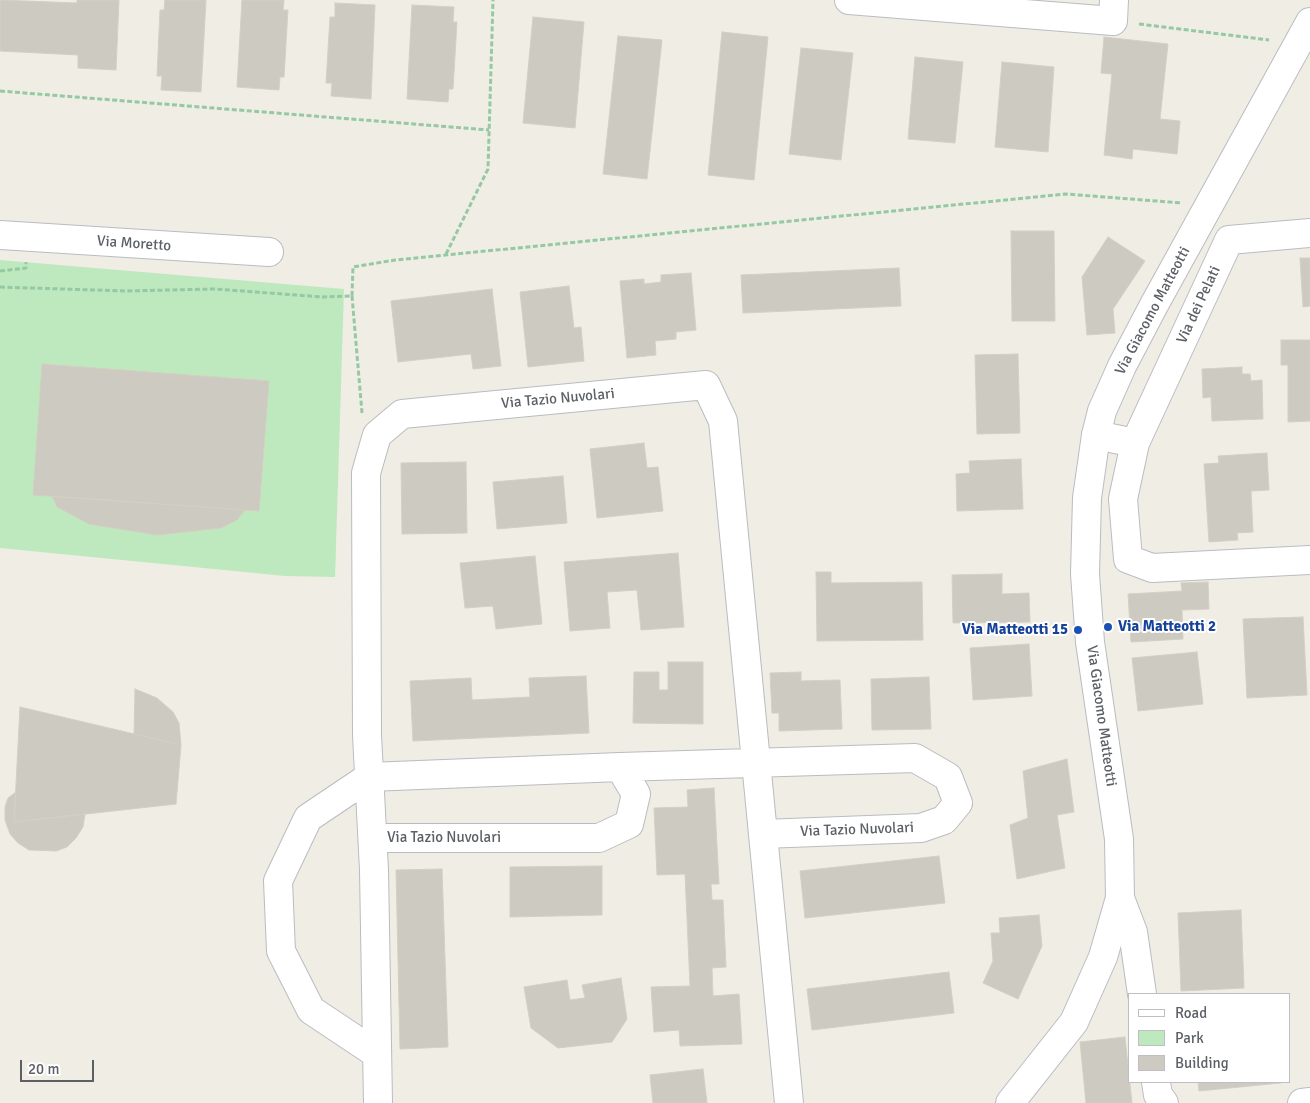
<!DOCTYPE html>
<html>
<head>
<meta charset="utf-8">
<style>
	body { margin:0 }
	#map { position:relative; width:1310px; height:1103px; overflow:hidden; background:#f0ede4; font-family:Signika,sans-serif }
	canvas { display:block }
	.legend { position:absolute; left:1128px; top:993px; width:162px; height:90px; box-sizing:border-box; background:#fff; border:1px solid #bebfc2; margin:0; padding:6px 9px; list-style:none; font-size:15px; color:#5c6066 }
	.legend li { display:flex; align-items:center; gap:10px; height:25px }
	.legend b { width:25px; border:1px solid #bebfc2 }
	.scale { position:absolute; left:20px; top:1060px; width:74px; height:22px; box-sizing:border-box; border:2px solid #5c6066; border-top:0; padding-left:6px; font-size:15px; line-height:18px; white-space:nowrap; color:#5c6066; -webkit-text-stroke:4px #fff; paint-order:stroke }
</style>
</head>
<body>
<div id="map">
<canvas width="1310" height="1103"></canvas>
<ul class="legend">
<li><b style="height:6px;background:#fff"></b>Road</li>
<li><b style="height:14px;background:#bee9be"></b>Park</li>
<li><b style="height:14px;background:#cdcac2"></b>Building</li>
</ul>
<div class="scale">20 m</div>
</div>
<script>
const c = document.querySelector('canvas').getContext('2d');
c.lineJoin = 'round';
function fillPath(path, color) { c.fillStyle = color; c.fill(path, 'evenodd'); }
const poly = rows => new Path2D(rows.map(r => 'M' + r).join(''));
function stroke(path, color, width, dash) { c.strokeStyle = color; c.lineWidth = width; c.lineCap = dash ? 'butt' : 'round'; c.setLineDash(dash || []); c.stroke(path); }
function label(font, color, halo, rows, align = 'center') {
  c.font = font + ' Signika,sans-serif'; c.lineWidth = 4; c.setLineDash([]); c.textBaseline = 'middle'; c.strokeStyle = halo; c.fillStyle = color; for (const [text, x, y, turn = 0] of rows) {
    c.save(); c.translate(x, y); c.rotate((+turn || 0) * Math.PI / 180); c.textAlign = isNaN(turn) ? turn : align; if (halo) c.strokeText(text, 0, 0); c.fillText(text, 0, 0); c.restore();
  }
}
fillPath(poly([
	[0,260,344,289,335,577,285,576,0,548]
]), '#bee9be');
const building = poly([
	[0,0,77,3,77,0,119,0,116,70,78,68,78,55,0,51,0,0],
	[165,0,206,0,201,92,161,90,162,76,157,76,160,10,164,10,165,0],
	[242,0,284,0,283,10,288,10,284,77,280,77,279,90,237,87,242,0],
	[335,3,375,5,371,99,331,96,332,83,326,83,330,17,335,17,335,3],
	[412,5,454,7,453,22,457,22,453,89,449,89,448,102,407,99,412,5],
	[533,17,584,22,575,128,523,123,533,17],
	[722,32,768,37,754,180,708,175,722,32],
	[618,36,662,40,647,179,603,174,618,36],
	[1104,37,1168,44,1160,119,1180,121,1177,154,1133,149,1132,159,1104,155,1112,74,1101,73,1104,37],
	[801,48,853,53,841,160,789,154,801,48],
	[915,57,963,62,955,143,908,139,915,57],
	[1002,62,1054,67,1048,152,995,147,1002,62],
	[1011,231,1054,231,1055,321,1012,321,1011,231],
	[1108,237,1145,261,1113,309,1115,333,1087,335,1082,277,1108,237],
	[1300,258,1310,258,1310,306,1303,307,1300,258],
	[899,268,901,306,743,313,741,275,899,268],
	[691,273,696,330,676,332,676,339,655,341,656,355,627,358,620,281,644,279,644,284,661,282,661,275,691,273],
	[569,286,574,328,581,327,584,361,528,367,520,292,569,286],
	[492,289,501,366,473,369,471,354,398,362,391,301,492,289],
	[1281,340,1310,340,1310,421,1288,422,1288,365,1281,365,1281,340],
	[1018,354,1020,433,977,434,975,355,1018,354],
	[42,364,269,381,259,511,33,495,42,364],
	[1242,367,1242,374,1250,374,1251,381,1262,380,1263,419,1212,421,1211,397,1203,398,1202,369,1242,367],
	[644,443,647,468,658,467,663,511,597,518,590,449,644,443],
	[1267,453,1269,490,1251,491,1253,532,1237,533,1238,540,1209,542,1204,464,1219,463,1218,456,1267,453],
	[1021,459,1023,509,957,511,956,474,970,473,969,461,1021,459],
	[466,462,467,533,402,534,401,463,466,462],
	[563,476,567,523,497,529,493,482,563,476],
	[52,496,245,510,237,520,221,528,157,535,89,524,57,507,52,496],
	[678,553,684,627,641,630,637,590,607,592,610,628,570,631,564,562,678,553],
	[535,556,542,624,496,629,493,606,465,608,460,563,535,556],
	[816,572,831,572,831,583,922,582,923,640,817,641,816,572],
	[1002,574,1002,594,1029,593,1030,622,953,623,952,575,1002,574],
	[1208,582,1209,609,1182,610,1183,639,1131,642,1128,594,1182,591,1181,583,1208,582],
	[1303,617,1307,695,1247,698,1243,619,1303,617],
	[1029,644,1032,696,973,700,970,648,1029,644],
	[1197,652,1203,704,1138,711,1132,658,1197,652],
	[668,662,703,662,703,724,633,723,634,672,659,672,659,690,668,690,668,662],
	[801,672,801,681,840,680,842,729,779,731,779,713,772,713,770,673,801,672],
	[586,676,589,733,413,741,410,681,471,678,472,700,530,697,529,678,586,676],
	[929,677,931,729,872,730,871,679,929,677],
	[135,689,157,698,173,712,179,723,181,745,134,734,135,689],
	[20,707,181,745,176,804,14,822,20,707],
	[1067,759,1074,812,1057,815,1065,868,1017,879,1010,825,1028,818,1023,771,1067,759],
	[714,788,719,884,711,884,712,900,723,900,726,967,712,968,713,996,739,994,742,1044,680,1046,679,1030,654,1032,651,987,690,986,685,874,657,875,654,808,688,807,687,790,714,788],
	[16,792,14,822,85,814,83,827,76,838,67,847,56,851,29,850,18,843,10,834,5,820,5,807,8,798,16,792],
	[939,856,945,903,805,918,800,871,939,856],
	[602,866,602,915,510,917,510,867,602,866],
	[442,869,448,1047,400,1049,396,870,442,869],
	[1241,910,1244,988,1181,991,1178,913,1241,910],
	[1039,915,1042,946,1018,999,983,983,993,961,991,933,1000,933,999,918,1039,915],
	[949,972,954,1013,812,1030,807,989,949,972],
	[621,978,627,1019,612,1042,558,1048,531,1028,524,987,567,980,570,1000,585,998,582,985,621,978],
	[1125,1037,1132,1103,1086,1103,1080,1042,1125,1037],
	[703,1069,707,1103,653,1103,650,1075,703,1069],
	[1198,1082,1281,1082,1281,1083,1199,1091,1198,1082]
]);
fillPath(building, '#cdcac2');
stroke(building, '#d5cfc1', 1);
const minor = poly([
	[849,0,1113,21,1114,0],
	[1310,233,1229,240,1135,443,1123,499,1128,559,1152,568,1310,560],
	[0,235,269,252],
	[1096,435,1135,443],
	[620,767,915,758,948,777,958,803,944,820,921,828,763,834],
	[373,838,599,838,629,824,636,794,620,767,369,777,308,818,278,881,281,951,311,1010,377,1054],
	[1120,898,1133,932,1142,994],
	[1156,1082,1158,1095,1164,1103],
	[378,1103,374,870,367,735,366,473,377,435,402,414,706,385,723,421,789,1103],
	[1302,1103,1310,1102]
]);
const tertiary = poly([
	[1010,1103,1074,1022,1103,957,1120,898,1119,839,1090,642,1085,574,1087,498,1096,435,1102,411,1122,366,1154,305,1310,22]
]);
stroke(minor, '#b9bcc1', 30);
stroke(tertiary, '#b9bcc1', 30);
stroke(poly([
	[1139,24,1269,40],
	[0,91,489,130],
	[446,254,488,169,493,0],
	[0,271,26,268,26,262],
	[0,287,125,291,215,289,323,297,352,296,353,267,395,260,1066,194,1182,203],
	[352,296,362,413]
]), '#95c9a4', 3, [5, 2.5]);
stroke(minor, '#fff', 28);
stroke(tertiary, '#fff', 28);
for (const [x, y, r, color] of [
	[1108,627,5,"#1a4fb4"],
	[1078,630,5,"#1a4fb4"]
]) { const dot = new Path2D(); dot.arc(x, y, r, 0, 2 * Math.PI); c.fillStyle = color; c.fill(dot); stroke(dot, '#fff', 2); }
label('15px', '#5c6066', '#fff', [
	["Via Moretto",134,244,4],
	["Via dei Pelati",1199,305,-65],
	["Via Giacomo Matteotti",1153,311,-62],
	["Via Tazio Nuvolari",558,399,-5],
	["Via Giacomo Matteotti",1101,716,82],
	["Via Tazio Nuvolari",857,830,-2],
	["Via Tazio Nuvolari",444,838]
]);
label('bold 15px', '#164399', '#fff', [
	["Via Matteotti 2",1118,627],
	["Via Matteotti 15",1068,630,"right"]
], 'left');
</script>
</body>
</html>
